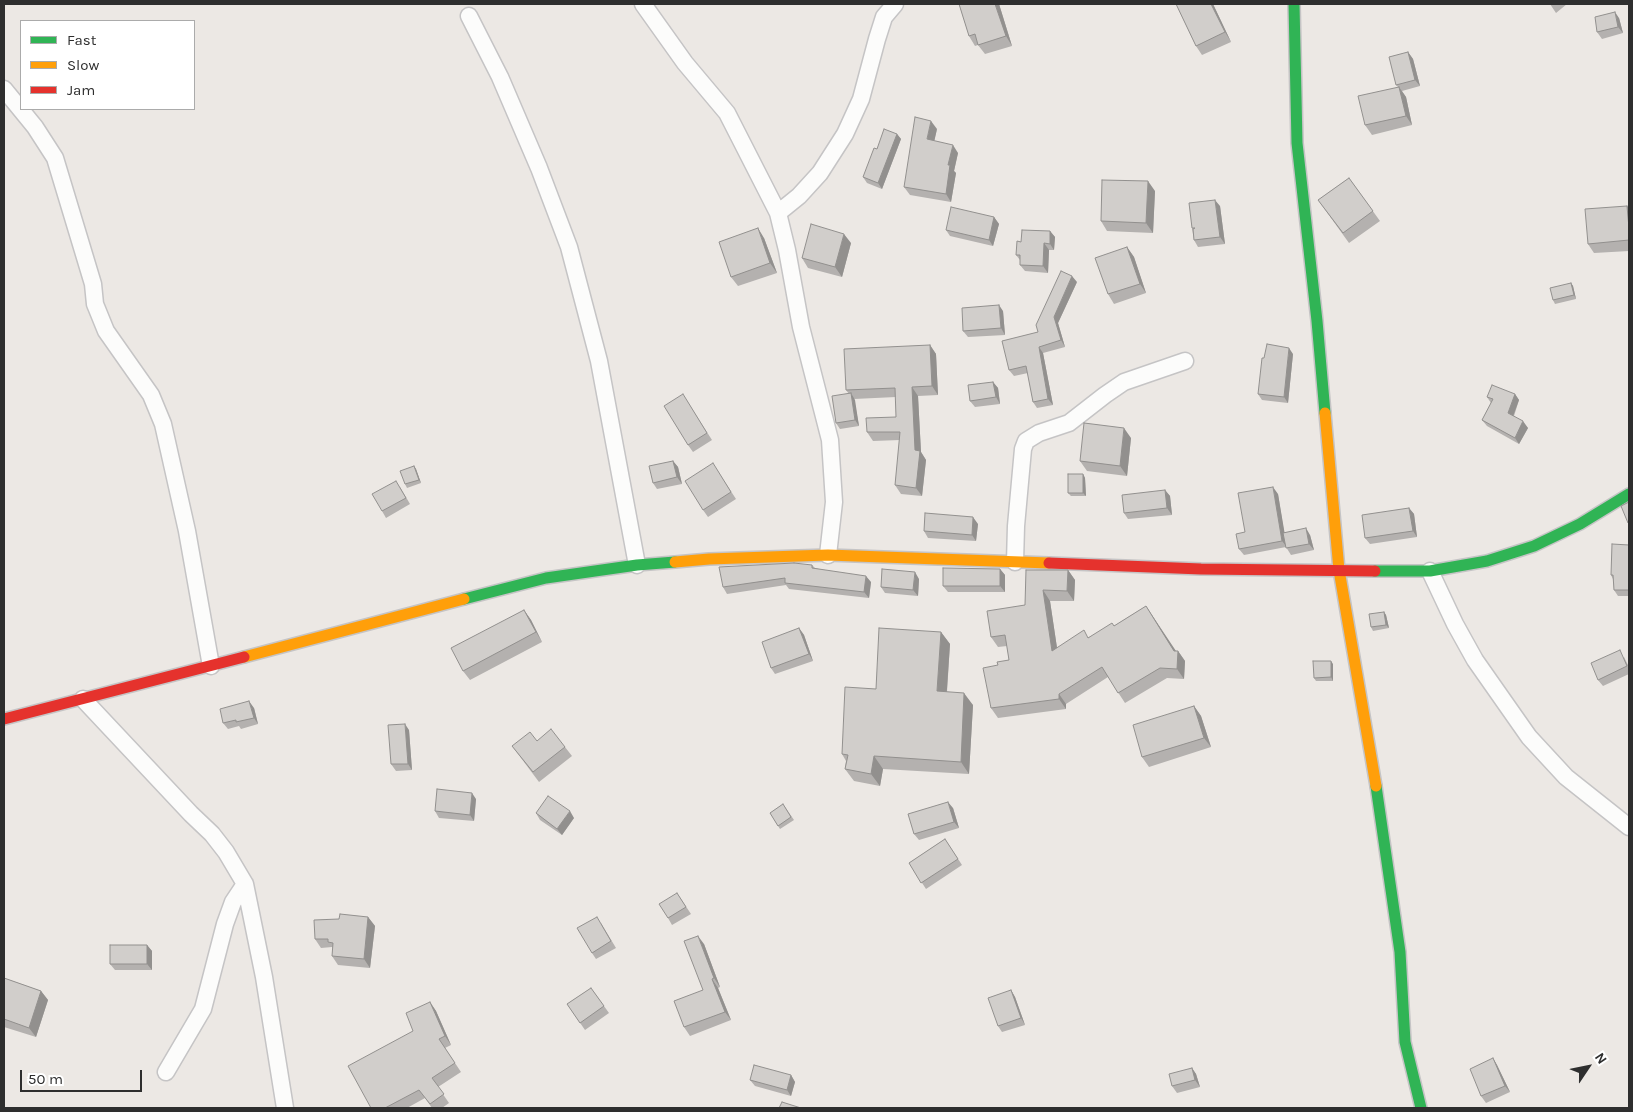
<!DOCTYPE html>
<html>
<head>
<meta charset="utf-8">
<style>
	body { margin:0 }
	#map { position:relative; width:1633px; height:1112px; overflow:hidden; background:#ece8e4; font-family:Karla,sans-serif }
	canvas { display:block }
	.frame { position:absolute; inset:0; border:5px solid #2e2e2e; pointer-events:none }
	.legend { position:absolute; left:20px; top:20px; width:175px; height:90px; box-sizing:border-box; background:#fff; border:1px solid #ababab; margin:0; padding:6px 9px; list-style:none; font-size:15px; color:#2e2e2e }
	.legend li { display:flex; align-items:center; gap:10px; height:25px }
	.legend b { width:25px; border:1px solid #ababab }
	.north { position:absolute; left:1563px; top:1042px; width:50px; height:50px; -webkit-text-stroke:4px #fff; paint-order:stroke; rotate:56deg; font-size:14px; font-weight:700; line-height:20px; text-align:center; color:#2e2e2e }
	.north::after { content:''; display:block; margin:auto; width:18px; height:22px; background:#2e2e2e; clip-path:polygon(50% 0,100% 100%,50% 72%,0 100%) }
	.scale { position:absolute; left:20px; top:1070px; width:122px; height:22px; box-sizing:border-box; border:2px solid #2e2e2e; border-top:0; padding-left:6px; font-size:15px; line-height:18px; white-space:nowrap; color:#2e2e2e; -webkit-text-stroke:4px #fff; paint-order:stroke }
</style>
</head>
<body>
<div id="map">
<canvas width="1633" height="1112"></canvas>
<div class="frame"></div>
<ul class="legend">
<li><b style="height:6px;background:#30b455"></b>Fast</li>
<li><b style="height:6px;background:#ff9f0a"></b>Slow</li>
<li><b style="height:6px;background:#e5322d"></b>Jam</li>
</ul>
<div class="north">N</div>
<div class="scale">50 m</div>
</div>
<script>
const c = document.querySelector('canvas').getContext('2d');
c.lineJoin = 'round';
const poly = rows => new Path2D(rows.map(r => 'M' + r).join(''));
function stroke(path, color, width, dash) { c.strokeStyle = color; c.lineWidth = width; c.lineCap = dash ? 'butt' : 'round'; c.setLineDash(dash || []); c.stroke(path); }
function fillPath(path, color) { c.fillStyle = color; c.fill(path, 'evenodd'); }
const street = poly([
	[643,4,685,63,727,113,778,213,787,250,801,327,830,440,834,502,828,555],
	[469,16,500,77,539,168,569,247,599,361,637,565],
	[4,89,35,127,55,158,93,284,95,304,106,331,151,395,163,424,187,531,211,666],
	[778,213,799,196,820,173,845,134,861,99,877,39,884,17,895,4],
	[1015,562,1016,526,1023,449,1026,441,1039,433,1069,423,1105,395,1124,382,1185,361],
	[1430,571,1455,624,1475,660,1529,737,1566,777,1629,827],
	[83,699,191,814,212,834,226,852,245,884,264,977,285,1108],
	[166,1072,203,1009,225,924,233,902,245,884]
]);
const fast = poly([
	[1294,4,1297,143,1317,321,1325,413],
	[1375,571,1430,571,1487,561,1534,546,1580,524,1629,494],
	[464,599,546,578,637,565,675,562],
	[1376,786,1400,952,1405,1042,1421,1108]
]);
const slow = poly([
	[1325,413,1339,570,1376,786],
	[675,562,709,559,828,555,1049,563],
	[244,657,464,599]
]);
const jam = poly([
	[1049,563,1201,569,1375,571],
	[4,719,244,657]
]);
stroke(street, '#c5c4c5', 19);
stroke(fast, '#c5c4c5', 14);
stroke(slow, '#c5c4c5', 14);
stroke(jam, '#c5c4c5', 14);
stroke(street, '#fcfcfb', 16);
stroke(fast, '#30b455', 11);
stroke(slow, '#ff9f0a', 11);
stroke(jam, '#e5322d', 11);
fillPath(poly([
	[959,4,999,4,1012,46,985,54,978,45,975,46,969,36],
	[1176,4,1213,4,1231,42,1202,55,1196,46],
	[1550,4,1567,4,1556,13],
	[1619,18,1623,33,1602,39,1597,32],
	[1408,52,1413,59,1420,86,1402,91,1406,97,1412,125,1372,135,1365,125,1398,87,1396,85],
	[937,129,934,141,958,153,954,171,956,173,951,202,910,195,904,187],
	[897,134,901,139,882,189,867,183,863,177,877,149],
	[1349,178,1380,221,1349,243,1318,200],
	[1155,191,1153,233,1107,231,1101,221],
	[1220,206,1225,244,1198,247,1194,240,1192,228],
	[1627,206,1629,208,1629,251,1594,253,1588,244],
	[994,217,999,224,993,246,950,236,946,230],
	[1050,231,1055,237,1054,250,1049,250,1048,273,1025,271,1020,265,1020,260,1016,255,1021,242],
	[764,238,777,273,738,286,731,277],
	[851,243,842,277,808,268,802,258],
	[1127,247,1134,257,1146,293,1114,304,1108,294],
	[1077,282,1058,323,1065,347,1043,353,1053,405,1037,408,1033,402,1028,373,1014,376,1009,370],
	[1571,283,1573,286,1576,299,1555,304,1553,300],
	[1003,311,1005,335,968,337,963,331],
	[930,345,936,354,938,395,918,396,921,452,926,460,922,496,901,494,895,485,900,440,873,441,867,432,896,417,896,397,854,399,859,426,840,429,836,423,849,394,846,390],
	[1293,354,1288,403,1262,400,1258,394],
	[993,382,998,388,1000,404,975,407,970,401],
	[1515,394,1519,400,1514,416,1528,428,1519,444,1487,426,1482,420,1491,403,1487,397],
	[687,401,712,440,693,452,688,445],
	[1131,438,1127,476,1087,471,1080,461],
	[673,461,678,467,682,484,657,489,653,483],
	[414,466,416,469,421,483,407,488,405,484],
	[717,470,736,499,708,517,703,510],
	[1083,474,1085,478,1086,496,1071,496,1068,493],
	[400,487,410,504,386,518,382,511],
	[1165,490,1170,496,1172,515,1128,519,1124,513],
	[1278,494,1284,532,1310,535,1314,550,1291,555,1286,547,1244,555,1239,549],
	[1409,508,1414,514,1417,537,1370,544,1365,538],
	[978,524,976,541,928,538,924,531],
	[1629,545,1629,596,1618,596,1614,590,1613,579,1611,575],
	[812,565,815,568,871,582,869,598,789,589,786,585,727,594,723,587],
	[1000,569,1005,575,1005,592,948,592,943,586],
	[1068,570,1075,580,1074,601,1050,601,1057,648,1089,637,1114,626,1146,606,1175,651,1178,651,1185,661,1184,679,1167,678,1125,703,1108,677,1066,704,1066,709,998,718,991,708,998,665,1009,660,1007,646,998,647,991,637,1025,605],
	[919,579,918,596,885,593,881,587],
	[524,610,531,620,542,642,470,680,463,671],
	[1384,612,1386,615,1389,628,1373,631,1371,627],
	[799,628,804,635,813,661,775,674,771,668],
	[941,632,950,644,947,692,973,705,969,774,883,769,880,786,854,781,845,769,846,761,842,754,876,689],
	[1624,657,1629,667,1629,674,1603,686,1598,680],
	[1333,664,1333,681,1316,681,1314,678],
	[1194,706,1201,716,1211,747,1149,767,1142,757],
	[254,708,258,724,241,729,239,726,228,729,223,723],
	[409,730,412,770,396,771,391,764],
	[537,741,565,747,572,756,539,782,512,746],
	[476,799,474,821,439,818,435,811],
	[783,804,794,820,780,829,770,813],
	[953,808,959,828,919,840,914,834],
	[536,813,574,818,562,835,540,820],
	[945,839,962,865,926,889,909,863],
	[677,893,691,914,672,925,668,918],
	[368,917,375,926,370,968,338,965,332,956,333,949,332,947,321,948,315,939,339,919],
	[601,923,616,948,596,959,592,953],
	[704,944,720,987,718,988,731,1020,690,1036,684,1027,703,990],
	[147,945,152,951,152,970,115,970,110,964],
	[4,978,41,991,48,1000,36,1037,4,1027],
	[591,988,609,1013,585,1030,567,1004],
	[1011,990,1015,997,1025,1025,1002,1032,998,1026],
	[430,1002,436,1011,451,1045,445,1048,461,1072,438,1087,449,1103,442,1108,432,1108,425,1098,407,1108,371,1108],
	[1493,1058,1497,1065,1510,1092,1486,1103,1481,1096],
	[1192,1068,1196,1074,1200,1087,1177,1093,1172,1086],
	[791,1075,795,1082,791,1096,755,1086,750,1080]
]), '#b4b1af');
fillPath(poly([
	[995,4,999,4,1012,46,1006,36],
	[1211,4,1213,4,1231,42,1225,32],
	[1615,12,1619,18,1623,33,1618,27],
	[1408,52,1413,59,1420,86,1415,80],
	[1399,87,1406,97,1412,125,1406,116],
	[931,121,937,129,933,147,927,139],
	[897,134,901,139,882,189,878,183],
	[953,145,958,153,954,171,956,173,951,202,946,194,948,165],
	[1148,181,1155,191,1153,233,1146,223],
	[1215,200,1220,206,1225,244,1220,237],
	[1627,206,1629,208,1629,228],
	[994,217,999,224,993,246,989,240],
	[758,228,764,238,777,273,770,263],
	[1050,231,1055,237,1054,250,1050,244],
	[844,234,851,243,842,277,835,267],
	[1044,243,1049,250,1048,273,1043,266],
	[1127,247,1134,257,1146,293,1140,284],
	[1072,276,1077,282,1058,323,1065,347,1061,340,1054,317],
	[1571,283,1573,286,1576,299,1574,295],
	[999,305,1003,311,1005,335,1001,328],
	[930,345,936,354,938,395,932,386],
	[1039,347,1043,353,1053,405,1048,399],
	[1289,348,1293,354,1288,403,1284,397],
	[993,382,998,388,1000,404,996,397],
	[912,387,918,396,921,452,926,460,922,496,916,488,915,450],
	[851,393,855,400,859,426,855,420],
	[1515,394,1519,400,1512,419,1508,413],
	[1523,421,1528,428,1519,444,1515,438],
	[1124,428,1131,438,1127,476,1120,466],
	[673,461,678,467,682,484,677,477],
	[414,466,416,469,421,483,419,480],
	[1083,474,1085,478,1086,496,1083,493],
	[1273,487,1278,494,1287,547,1282,541],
	[1165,490,1170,496,1172,515,1167,508],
	[1409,508,1414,514,1417,537,1413,531],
	[973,517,978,524,976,541,972,535],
	[1306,528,1310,535,1314,550,1309,544],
	[1000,569,1005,575,1005,592,1000,586],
	[1068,570,1075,580,1074,601,1067,591],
	[915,572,919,579,918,596,913,590],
	[866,576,871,582,869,598,864,592],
	[1043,590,1050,601,1059,661,1052,651],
	[1146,606,1178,654,1178,651,1185,661,1184,679,1177,669],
	[524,610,531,620,542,642,536,632],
	[1384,612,1386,615,1389,628,1386,625],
	[799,628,804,635,813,661,809,654],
	[941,632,950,644,946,703,937,691],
	[1331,661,1333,664,1333,681,1331,677],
	[964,693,973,705,969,774,961,762],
	[1059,694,1066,704,1066,709,1059,699],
	[249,701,254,708,258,724,254,718],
	[1194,706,1201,716,1211,747,1204,738],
	[405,724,409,730,412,770,408,764],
	[874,756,883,769,880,786,871,774],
	[472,793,476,799,474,821,470,815],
	[948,802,953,808,959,828,954,822],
	[570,811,574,818,562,835,557,829],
	[368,917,375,926,370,968,364,959],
	[698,936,704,944,720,987,714,978],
	[147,945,152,951,152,970,147,964],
	[712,979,718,988,731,1020,725,1012],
	[1011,990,1015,997,1025,1025,1021,1018],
	[41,991,48,1000,36,1037,29,1028],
	[430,1002,436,1011,451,1045,445,1036],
	[1493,1058,1497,1065,1510,1092,1505,1086],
	[1192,1068,1196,1074,1200,1087,1195,1080],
	[791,1075,795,1082,791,1096,787,1090]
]), '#92908e');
const building = poly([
	[959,4,995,4,1006,36,978,45,975,34,969,36,959,4],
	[1176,4,1211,4,1225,32,1196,46,1176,4],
	[1615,12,1618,27,1597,32,1595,17,1615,12],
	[1408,52,1415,80,1396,85,1389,57,1408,52],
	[1399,87,1406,116,1365,125,1358,96,1399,87],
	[915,117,931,121,927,139,953,145,948,165,950,165,946,194,904,187,915,117],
	[884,129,897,134,878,183,863,177,874,148,877,149,884,129],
	[1349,178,1373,211,1343,233,1318,200,1349,178],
	[1102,180,1148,181,1146,223,1101,221,1102,180],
	[1215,200,1220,237,1194,240,1193,229,1195,228,1192,228,1189,203,1215,200],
	[1627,206,1629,228,1629,240,1588,244,1585,209,1627,206],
	[951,207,994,217,989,240,946,230,951,207],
	[811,224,844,234,835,267,802,258,811,224],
	[758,228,770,263,731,277,719,242,758,228],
	[1022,230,1050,231,1050,244,1044,243,1043,266,1020,265,1020,255,1016,255,1017,241,1021,242,1022,230],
	[1127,247,1140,284,1108,294,1095,258,1127,247],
	[1061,271,1072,276,1054,317,1061,340,1039,347,1048,399,1033,402,1026,366,1009,370,1002,341,1038,332,1036,325,1061,271],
	[1571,283,1574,295,1553,300,1550,288,1571,283],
	[999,305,1001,328,963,331,962,308,999,305],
	[1267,344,1289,348,1284,397,1258,394,1262,358,1264,358,1267,344],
	[930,345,932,386,912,387,915,450,920,451,916,488,895,485,900,432,867,432,866,418,896,417,895,388,846,390,844,349,930,345],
	[993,382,996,397,970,401,968,385,993,382],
	[1492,385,1515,394,1508,413,1523,421,1515,438,1482,420,1493,399,1487,397,1492,385],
	[851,393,855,420,836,423,832,396,851,393],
	[683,394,707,433,688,445,664,406,683,394],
	[1084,423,1124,428,1120,466,1080,461,1084,423],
	[673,461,677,477,653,483,649,466,673,461],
	[713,463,731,492,703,510,685,481,713,463],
	[414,466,419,480,405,484,400,471,414,466],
	[1068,474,1083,474,1083,493,1068,493,1068,474],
	[396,481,406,498,382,511,372,494,396,481],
	[1273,487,1282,541,1239,549,1236,534,1245,532,1238,493,1273,487],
	[1165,490,1167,508,1124,513,1122,495,1165,490],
	[1629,502,1629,522,1628,523,1621,506,1629,502],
	[1409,508,1413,531,1365,538,1362,515,1409,508],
	[925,513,973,517,972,535,924,531,925,513],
	[1306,528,1309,544,1286,548,1283,533,1306,528],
	[1612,544,1629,545,1629,590,1614,590,1613,575,1611,575,1612,544],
	[794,563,812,565,812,568,866,576,864,592,785,583,785,578,723,587,719,567,794,563],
	[943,568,1000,569,1000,586,943,586,943,568],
	[882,569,915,572,913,590,881,587,882,569],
	[1026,570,1068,570,1067,591,1043,590,1052,651,1084,630,1088,638,1112,623,1114,626,1146,606,1174,651,1178,651,1177,669,1160,668,1118,693,1102,667,1059,694,1059,699,991,708,983,668,998,665,997,662,1009,660,1005,635,991,637,987,611,1025,605,1026,570],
	[524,610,536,632,463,671,451,648,524,610],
	[1384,612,1386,625,1371,627,1369,614,1384,612],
	[799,628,809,654,771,668,762,642,799,628],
	[879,628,941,632,937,691,964,693,961,762,874,756,871,774,845,769,848,755,842,754,845,687,876,689,879,628],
	[1620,650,1627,666,1598,680,1591,663,1620,650],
	[1313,661,1331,661,1331,677,1314,678,1313,661],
	[249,701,254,718,236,722,236,720,223,723,220,709,249,701],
	[1194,706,1204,738,1142,757,1133,725,1194,706],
	[405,724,408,764,391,764,388,725,405,724],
	[551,729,565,747,533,772,512,746,530,732,537,741,551,729],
	[437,789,472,793,470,815,435,811,437,789],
	[548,796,570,811,557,829,536,813,548,796],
	[948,802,954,822,914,834,908,814,948,802],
	[783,804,791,817,778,826,770,813,783,804],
	[945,839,958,859,921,883,909,863,945,839],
	[677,893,686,907,668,918,659,904,677,893],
	[340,914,368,917,364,959,332,956,333,943,328,942,328,939,315,939,314,920,339,919,340,914],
	[597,917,611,941,592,953,577,928,597,917],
	[698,936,714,978,712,979,725,1012,684,1027,674,1001,703,990,684,941,698,936],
	[110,945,147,945,147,964,110,964,110,945],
	[4,978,41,991,29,1028,4,1019,4,978],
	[591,988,604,1006,580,1023,567,1004,591,988],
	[1011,990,1021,1018,998,1026,988,998,1011,990],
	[430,1002,445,1036,439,1039,455,1063,432,1078,444,1094,430,1104,419,1090,385,1108,371,1108,348,1066,413,1031,406,1013,430,1002],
	[1493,1058,1505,1086,1481,1096,1470,1069,1493,1058],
	[754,1065,791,1075,787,1090,750,1080,754,1065],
	[1192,1068,1195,1080,1172,1086,1169,1074,1192,1068],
	[782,1102,801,1108,779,1108,782,1102]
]);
fillPath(building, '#d1cecb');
stroke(building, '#92908e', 1);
</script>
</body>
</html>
